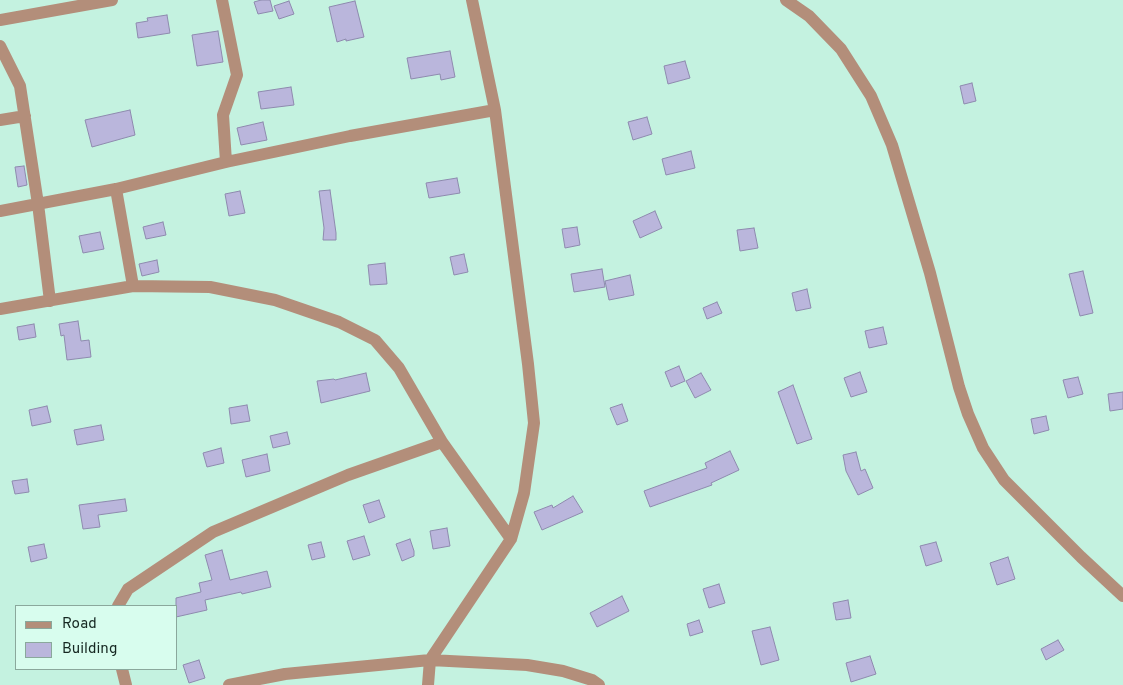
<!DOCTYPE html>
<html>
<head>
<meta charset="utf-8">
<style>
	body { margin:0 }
	#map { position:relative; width:1123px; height:685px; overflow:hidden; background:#c4f2e0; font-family:Overpass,sans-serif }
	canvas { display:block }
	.legend { position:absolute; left:15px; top:605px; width:162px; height:65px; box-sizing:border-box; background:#d8fdee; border:1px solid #8aa89c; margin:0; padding:6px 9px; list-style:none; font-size:15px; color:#162822 }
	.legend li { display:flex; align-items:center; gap:10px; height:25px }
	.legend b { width:25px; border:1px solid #8aa89c }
</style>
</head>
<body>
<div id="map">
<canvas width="1123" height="685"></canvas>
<ul class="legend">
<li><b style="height:6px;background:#b38e7a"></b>Road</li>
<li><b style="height:14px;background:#bab6dc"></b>Building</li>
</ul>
</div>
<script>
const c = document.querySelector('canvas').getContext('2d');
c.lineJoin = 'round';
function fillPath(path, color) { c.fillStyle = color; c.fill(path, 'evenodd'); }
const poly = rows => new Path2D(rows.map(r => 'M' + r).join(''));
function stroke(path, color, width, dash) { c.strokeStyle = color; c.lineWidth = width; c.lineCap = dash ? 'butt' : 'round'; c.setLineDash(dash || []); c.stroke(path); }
const building = poly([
	[261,0,270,0,273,11,258,14,254,2,261,0],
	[289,1,294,14,279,19,274,6,289,1],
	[355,1,364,37,346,41,346,39,337,42,329,7,355,1],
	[167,15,170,33,138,38,136,23,148,21,147,18,167,15],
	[218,31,223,62,197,66,192,35,218,31],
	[450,51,455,77,441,80,440,74,411,79,407,58,450,51],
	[685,61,690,78,668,84,664,66,685,61],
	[972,83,976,101,964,104,960,86,972,83],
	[291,87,294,105,261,109,258,92,291,87],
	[130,110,135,135,92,147,85,120,130,110],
	[647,117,652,134,633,140,628,122,647,117],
	[263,122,267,140,241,145,237,128,263,122],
	[691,151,695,168,666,175,662,159,691,151],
	[24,166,27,185,18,187,15,167,24,166],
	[457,178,460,193,429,198,426,183,457,178],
	[330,190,336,233,336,240,323,240,324,228,319,191,330,190],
	[240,191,245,213,229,216,225,194,240,191],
	[655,211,662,228,640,238,633,221,655,211],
	[163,222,166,235,146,239,143,227,163,222],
	[577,227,580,245,565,248,562,229,577,227],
	[754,228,758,248,740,251,737,230,754,228],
	[100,232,104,249,83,253,79,236,100,232],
	[464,254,468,272,454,275,450,257,464,254],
	[157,260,159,272,142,276,139,264,157,260],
	[385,263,387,284,370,285,368,265,385,263],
	[602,269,605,287,574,292,571,274,602,269],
	[1083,271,1093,313,1080,316,1069,274,1083,271],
	[630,275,634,295,609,300,605,281,630,275],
	[807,289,811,308,796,311,792,293,807,289],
	[717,302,722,313,707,319,703,308,717,302],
	[78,321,81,341,89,340,91,357,67,360,64,335,61,336,59,324,78,321],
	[34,324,36,337,19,340,17,327,34,324],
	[883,327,887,344,869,348,865,331,883,327],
	[679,366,685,381,671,387,665,372,679,366],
	[860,372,867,392,851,397,844,378,860,372],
	[366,373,370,391,321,403,317,381,334,379,335,380,366,373],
	[701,373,711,390,695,398,686,381,701,373],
	[1078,377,1083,394,1068,398,1063,380,1078,377],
	[793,385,812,439,797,444,778,392,793,385],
	[1123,392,1123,409,1110,411,1108,394,1123,392],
	[622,404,628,421,617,425,610,408,622,404],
	[247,405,250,421,231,424,229,408,247,405],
	[47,406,51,422,32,426,29,410,47,406],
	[1046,416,1049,430,1034,434,1031,419,1046,416],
	[101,425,104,440,77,445,74,430,101,425],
	[287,432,290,444,273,448,270,436,287,432],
	[221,448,224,463,207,467,203,453,221,448],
	[730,451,739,470,711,483,712,485,650,507,644,491,707,468,705,463,730,451],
	[856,452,861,471,865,469,873,488,858,495,846,471,843,455,856,452],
	[267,454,270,471,246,477,242,460,267,454],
	[27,479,29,492,15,494,12,481,27,479],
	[573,496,583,512,542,530,534,512,552,505,553,508,573,496],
	[125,499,127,511,98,515,100,527,83,529,79,505,125,499],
	[379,500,385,517,369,523,363,505,379,500],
	[447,528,450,546,433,549,430,531,447,528],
	[364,536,370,555,353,560,347,541,364,536],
	[410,539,414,551,414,556,402,561,396,544,410,539],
	[321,542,325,557,312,560,308,545,321,542],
	[936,542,942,561,926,566,920,546,936,542],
	[44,544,47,558,31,562,28,547,44,544],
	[222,550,230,580,267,571,271,587,242,594,241,592,205,600,207,610,176,617,176,598,201,592,199,583,212,580,205,555,222,550],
	[1008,557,1015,579,997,585,990,563,1008,557],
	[719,584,725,603,709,608,703,589,719,584],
	[622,596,629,611,597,627,590,613,622,596],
	[848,600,851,618,836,620,833,603,848,600],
	[699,620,703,632,690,636,687,624,699,620],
	[770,627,779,660,761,665,752,631,770,627],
	[1058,640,1064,650,1046,660,1041,649,1058,640],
	[870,656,876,674,851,682,846,663,870,656],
	[199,660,205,678,189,683,183,665,199,660]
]);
fillPath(building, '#bab6dc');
stroke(building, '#8e8aae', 1);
stroke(poly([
	[222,0,237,75,223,115,226,162],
	[786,0,809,16,841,49,871,96,892,145,930,273,959,387,968,414,983,448,1004,480,1081,557,1123,596],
	[0,20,112,0],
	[0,46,20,86,38,204,50,301],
	[0,120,25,116],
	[116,189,133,286],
	[0,211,116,189,226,162,350,136,495,110],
	[0,309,133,286,210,287,275,300,339,322,375,340,399,368,442,442,511,539],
	[118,606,128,589,213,532,348,475,442,442],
	[122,669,126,685],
	[229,685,285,674,430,660,527,665,563,671,592,680,599,685],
	[428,685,430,660,511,539,524,493,534,423,528,364,495,110,472,0]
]), '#b38e7a', 12);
</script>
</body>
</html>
